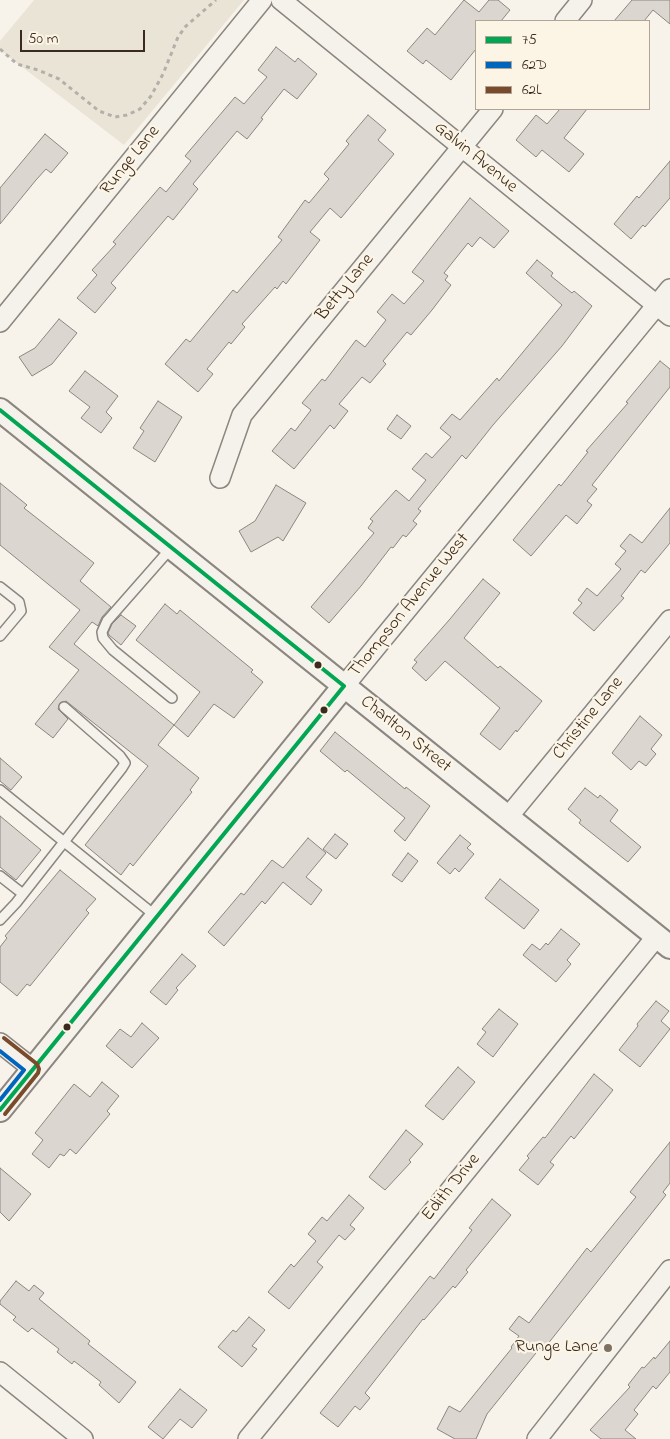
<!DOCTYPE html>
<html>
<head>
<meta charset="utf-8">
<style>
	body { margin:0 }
	#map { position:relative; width:670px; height:1439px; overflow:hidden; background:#f7f3ea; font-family:"Indie Flower",sans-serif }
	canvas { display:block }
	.legend { position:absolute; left:475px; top:20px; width:175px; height:90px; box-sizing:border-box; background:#fcf5e5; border:1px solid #afa495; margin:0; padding:6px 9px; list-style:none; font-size:15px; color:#3b2a1e }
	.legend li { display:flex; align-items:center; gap:10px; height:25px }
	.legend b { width:25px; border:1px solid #afa495 }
	.scale { position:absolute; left:20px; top:30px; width:125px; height:22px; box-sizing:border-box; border:2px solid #3b2a1e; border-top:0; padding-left:6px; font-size:15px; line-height:18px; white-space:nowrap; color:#3b2a1e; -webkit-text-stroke:4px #fcf5e5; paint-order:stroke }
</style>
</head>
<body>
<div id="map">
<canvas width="670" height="1439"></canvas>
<ul class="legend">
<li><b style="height:6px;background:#00a651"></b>75</li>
<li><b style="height:6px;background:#0065bd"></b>62D</li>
<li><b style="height:6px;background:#7a4b2a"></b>62L</li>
</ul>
<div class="scale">50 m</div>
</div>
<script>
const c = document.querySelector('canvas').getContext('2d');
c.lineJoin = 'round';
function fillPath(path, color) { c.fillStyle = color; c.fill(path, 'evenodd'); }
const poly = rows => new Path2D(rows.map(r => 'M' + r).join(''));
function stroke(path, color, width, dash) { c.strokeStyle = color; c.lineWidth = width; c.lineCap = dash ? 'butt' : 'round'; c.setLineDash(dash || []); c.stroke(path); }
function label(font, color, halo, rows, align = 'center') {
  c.font = font + ' "Indie Flower",sans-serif'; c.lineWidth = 4.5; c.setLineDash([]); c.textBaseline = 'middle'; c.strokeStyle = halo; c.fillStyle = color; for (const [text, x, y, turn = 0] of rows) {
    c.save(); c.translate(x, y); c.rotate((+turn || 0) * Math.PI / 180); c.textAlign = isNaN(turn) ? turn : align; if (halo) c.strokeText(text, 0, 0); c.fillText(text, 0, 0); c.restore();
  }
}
fillPath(poly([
	[34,0,244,0,124,145,0,50,0,41]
]), '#eae4d7');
const building = poly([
	[464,0,479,12,489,0,498,0,510,10,501,21,476,21,476,49,451,80,426,60,423,64,407,51,427,28,435,35,464,0],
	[632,0,670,0,670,24,653,10,644,21,614,21,632,0],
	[276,47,295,62,298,58,317,74,297,99,284,89,261,118,263,119,247,139,237,131,193,184,198,189,173,220,168,216,111,283,116,288,95,313,77,298,97,275,92,270,116,244,113,242,160,187,166,192,191,161,185,156,235,97,244,104,267,77,258,70,276,47],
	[560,109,587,109,564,138,584,154,569,172,542,150,536,157,516,140,536,115,547,124,560,109],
	[368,115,386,130,378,140,394,154,341,218,330,208,310,232,320,240,286,284,283,281,277,289,275,287,242,324,245,327,231,344,229,342,207,369,213,374,198,392,165,364,186,339,190,342,233,290,237,293,282,240,278,237,305,200,309,203,329,179,324,174,349,144,346,141,368,115],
	[45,134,68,153,51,173,46,169,36,180,0,224,0,188,45,134],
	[670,161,670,198,645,227,643,225,631,239,614,224,637,196,639,198,670,161],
	[470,198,509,231,494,248,480,237,472,247,468,243,444,273,448,276,445,280,451,285,432,310,411,335,407,332,383,361,386,364,370,383,362,377,339,404,348,411,334,429,330,425,294,469,272,451,291,428,295,431,311,410,302,403,322,379,325,381,356,340,365,347,386,320,377,312,392,294,404,304,424,281,412,272,470,198],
	[537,260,553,273,551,276,572,293,574,291,592,306,562,346,493,425,466,459,462,455,418,509,421,511,413,521,417,524,406,537,403,535,393,548,391,547,361,586,329,623,311,607,374,533,368,528,373,521,370,519,396,490,409,501,426,480,412,469,426,453,432,458,451,437,440,428,452,414,460,420,497,378,499,381,562,305,526,273,537,260],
	[59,319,77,333,52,364,32,376,19,357,35,348,59,319],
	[660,361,670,369,670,387,592,485,597,489,587,501,592,505,577,524,566,515,531,556,513,540,559,484,561,486,588,452,586,451,628,403,626,402,660,361],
	[85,371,118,396,106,412,112,418,101,433,81,418,90,407,69,391,85,371],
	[158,401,182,417,155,462,133,448,144,431,140,428,158,401],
	[397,415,411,426,401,439,387,429,397,415],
	[0,483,27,505,24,508,94,563,80,581,111,607,102,617,98,626,92,622,74,644,174,725,158,745,199,778,190,790,192,792,133,866,130,863,121,875,85,845,148,766,66,701,60,703,58,709,68,719,53,738,35,724,79,670,49,647,80,610,0,545,0,483],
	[276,485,306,503,283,541,278,537,251,552,239,531,255,521,276,485],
	[670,508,670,543,645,573,641,570,621,596,624,598,594,631,573,613,582,603,578,600,587,588,597,596,621,569,615,564,626,551,620,546,630,534,642,543,670,508],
	[483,579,500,593,464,638,498,668,500,666,542,701,517,732,516,730,500,750,480,734,500,708,445,661,426,681,412,668,417,662,414,660,450,619,483,579],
	[165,604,177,614,180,610,253,670,251,672,263,682,234,718,214,704,188,737,174,725,200,692,136,640,165,604],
	[121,615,136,626,121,645,109,635,108,633,112,624,121,615],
	[640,716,662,735,651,749,656,754,646,766,639,761,631,770,612,753,640,716],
	[335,732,405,789,406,787,430,806,405,841,394,831,405,818,347,770,345,772,320,751,335,732],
	[0,758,22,777,11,790,0,781,0,758],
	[585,788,598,798,600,795,618,810,610,821,641,847,628,862,579,823,581,820,568,809,585,788],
	[0,816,41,850,16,880,0,867,0,816],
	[335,834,348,844,336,859,323,849,335,834],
	[460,835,471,844,467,848,474,854,459,872,455,868,450,874,437,863,460,835],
	[308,838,326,853,306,877,322,890,311,905,283,882,265,904,262,901,224,946,208,932,241,893,244,895,272,860,283,868,308,838],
	[408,853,418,861,402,882,392,875,408,853],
	[60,870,96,899,86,910,89,913,30,986,27,984,17,996,0,982,0,947,7,938,5,936,60,870],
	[500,879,539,910,524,929,485,898,500,879],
	[561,929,580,944,567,960,571,964,556,982,523,955,532,944,540,950,546,943,548,945,561,929],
	[182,954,196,966,176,988,178,990,166,1005,150,992,182,954],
	[656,1001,669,1011,661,1021,670,1029,640,1067,619,1050,638,1026,637,1024,656,1001],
	[499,1009,518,1024,493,1057,477,1044,486,1032,482,1029,499,1009],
	[142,1023,159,1038,132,1068,106,1046,120,1029,131,1037,142,1023],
	[458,1067,475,1082,443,1120,425,1106,458,1067],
	[594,1074,613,1090,574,1139,571,1136,550,1162,554,1165,538,1185,519,1170,529,1158,527,1156,543,1137,545,1138,594,1074],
	[102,1082,119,1096,107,1111,110,1114,76,1154,70,1149,64,1156,60,1154,49,1168,32,1154,43,1140,35,1133,74,1084,90,1097,102,1082],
	[406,1130,423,1144,409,1160,411,1162,385,1190,369,1177,406,1130],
	[670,1142,670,1183,663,1192,666,1195,543,1350,540,1348,487,1414,476,1439,455,1439,437,1429,449,1406,460,1412,512,1348,511,1347,519,1336,509,1329,519,1316,529,1323,587,1248,591,1252,636,1197,630,1192,670,1142],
	[0,1168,31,1194,9,1221,0,1212,0,1168],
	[349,1195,364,1208,350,1225,355,1229,345,1240,339,1235,317,1262,323,1267,289,1309,268,1292,291,1264,294,1267,316,1241,308,1234,322,1217,327,1221,349,1195],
	[492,1199,511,1215,466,1270,468,1272,455,1288,453,1286,424,1320,423,1319,365,1393,370,1398,360,1410,355,1406,338,1427,320,1413,430,1276,434,1279,462,1243,472,1230,469,1228,492,1199],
	[16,1281,29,1291,34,1285,44,1293,39,1299,90,1341,88,1344,136,1382,119,1403,99,1385,101,1382,74,1361,72,1364,57,1352,59,1349,32,1328,28,1332,13,1320,16,1317,0,1304,0,1301,16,1281],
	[249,1317,265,1330,252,1346,257,1349,242,1367,218,1347,233,1330,236,1332,249,1317],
	[670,1341,670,1372,656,1389,653,1386,634,1410,638,1414,625,1430,636,1439,601,1439,590,1430,630,1387,628,1385,642,1367,644,1368,654,1357,655,1359,670,1341],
	[180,1389,207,1410,192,1428,180,1419,163,1439,148,1427,180,1389]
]);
fillPath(building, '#dbd7d0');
stroke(building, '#8b867f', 1);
const service = poly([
	[172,547,107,621,102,632,103,638,113,650,172,698],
	[0,587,19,602,21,611,0,636],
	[0,790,157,917],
	[0,876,23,894],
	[0,920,16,903,122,768,125,763,120,756,64,707]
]);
const minor = poly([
	[281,0,670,316],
	[565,21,582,0],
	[0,322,262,0],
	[220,478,242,415,493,109],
	[344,686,670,289],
	[508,817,670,620],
	[0,1043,33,1069],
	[0,1372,83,1439],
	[248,1439,657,936],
	[537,1439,670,1270]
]);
const tertiary = poly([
	[0,410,670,947],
	[0,1110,344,686]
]);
stroke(service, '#8b867f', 12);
stroke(minor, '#8b867f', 22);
stroke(tertiary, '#8b867f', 26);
stroke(poly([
	[0,49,17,64,38,70,59,79,99,111,115,117,127,115,140,109,151,96,163,74,178,37,186,26,216,0]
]), '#b3afa9', 3, [4, 4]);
stroke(service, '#f5f2ec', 9);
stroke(minor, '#f5f2ec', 19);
stroke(tertiary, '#f5f2ec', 22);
stroke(poly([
	[0,410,344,686,0,1110]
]), '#00a651', 4);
stroke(poly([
	[0,1051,24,1070,0,1100]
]), '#0065bd', 4);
stroke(poly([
	[4,1038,37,1064,39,1069,38,1073,5,1114]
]), '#7a4b2a', 4);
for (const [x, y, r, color] of [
	[318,665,4.5,"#3b2a1e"],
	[324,710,4.5,"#3b2a1e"],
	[67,1027,4.5,"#3b2a1e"],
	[608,1348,5,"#7d7065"]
]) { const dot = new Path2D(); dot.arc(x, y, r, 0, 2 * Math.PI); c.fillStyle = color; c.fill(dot); stroke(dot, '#fcf5e5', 2); }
label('18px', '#3b2a1e', '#fcf5e5', [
	["Galvin Avenue",475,158,39],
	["Runge Lane",131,161,-51],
	["Betty Lane",346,288,-51],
	["Thompson Avenue West",410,606,-51],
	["Christine Lane",589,719,-51],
	["Charlton Street",405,735,39],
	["Edith Drive",452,1188,-51]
]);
label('18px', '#3b2a1e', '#fcf5e5', [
	["Runge Lane",598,1348]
], 'right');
</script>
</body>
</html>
